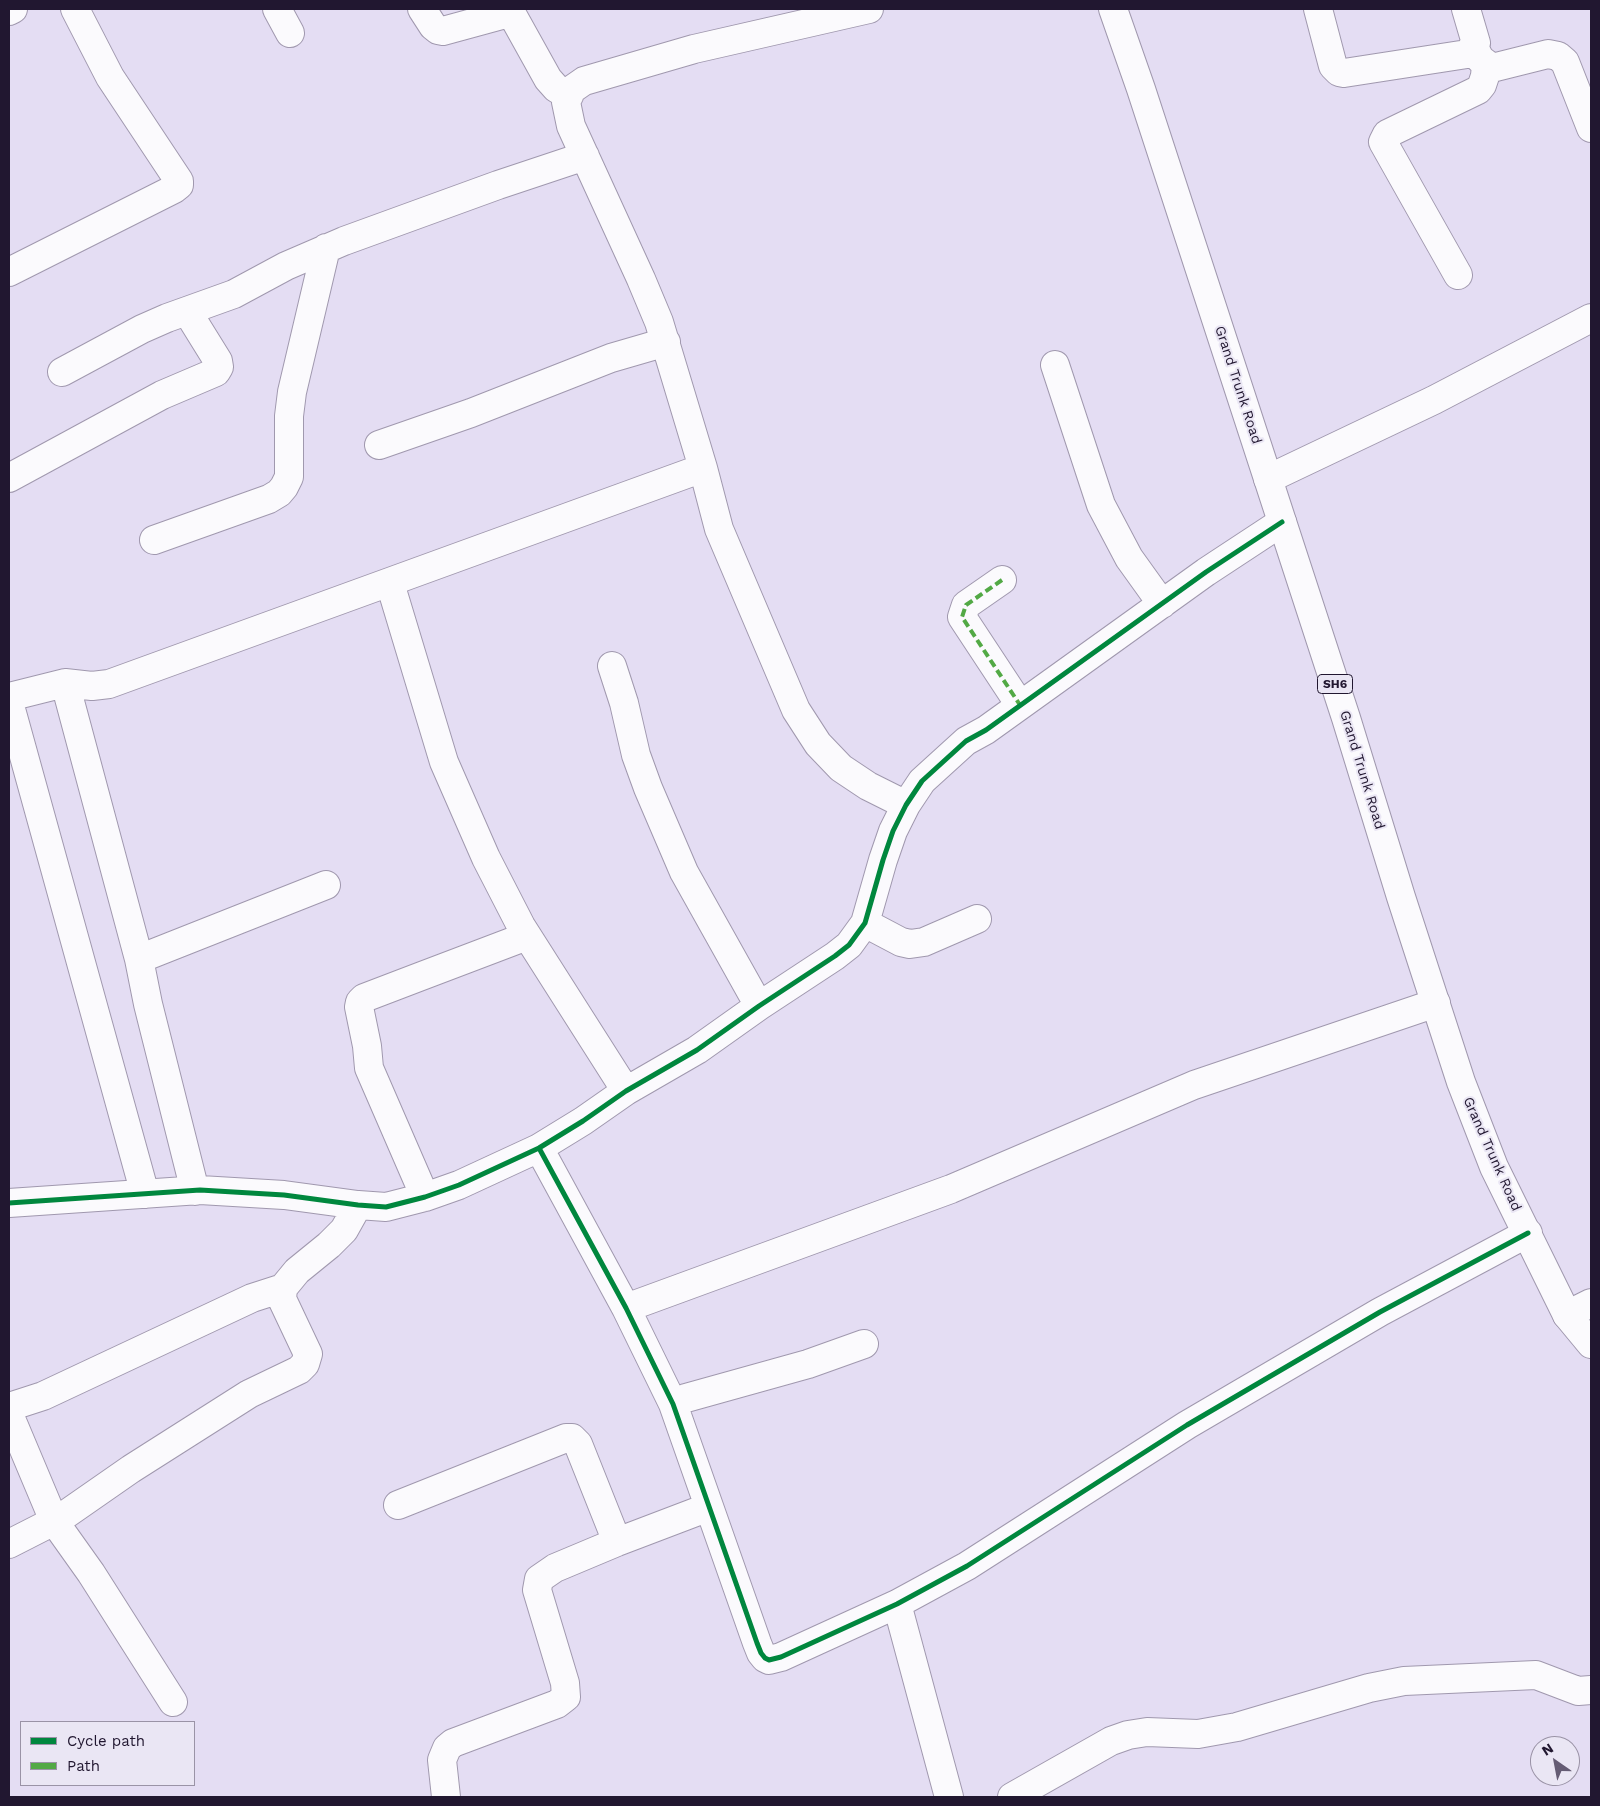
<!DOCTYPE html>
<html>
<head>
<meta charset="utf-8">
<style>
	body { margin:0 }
	#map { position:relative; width:1600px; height:1806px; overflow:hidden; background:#e4ddf3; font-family:"Work Sans",sans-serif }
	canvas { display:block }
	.frame { position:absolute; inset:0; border:10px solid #211730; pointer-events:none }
	.legend { position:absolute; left:20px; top:1721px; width:175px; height:65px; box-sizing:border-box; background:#eae6f4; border:1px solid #9a93a6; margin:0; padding:6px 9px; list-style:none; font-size:15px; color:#211730 }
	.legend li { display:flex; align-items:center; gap:10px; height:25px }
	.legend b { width:25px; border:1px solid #9a93a6 }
	.north { position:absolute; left:1530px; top:1736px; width:50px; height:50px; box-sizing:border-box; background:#eae6f4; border:1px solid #9a93a6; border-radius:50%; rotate:327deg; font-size:14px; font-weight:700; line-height:20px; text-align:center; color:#211730 }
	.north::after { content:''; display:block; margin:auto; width:18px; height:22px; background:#655c74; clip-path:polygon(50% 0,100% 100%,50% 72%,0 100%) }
</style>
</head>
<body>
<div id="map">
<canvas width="1600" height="1806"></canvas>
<div class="frame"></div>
<ul class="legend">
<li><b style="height:6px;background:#00873e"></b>Cycle path</li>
<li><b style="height:6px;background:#52a945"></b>Path</li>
</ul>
<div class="north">N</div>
</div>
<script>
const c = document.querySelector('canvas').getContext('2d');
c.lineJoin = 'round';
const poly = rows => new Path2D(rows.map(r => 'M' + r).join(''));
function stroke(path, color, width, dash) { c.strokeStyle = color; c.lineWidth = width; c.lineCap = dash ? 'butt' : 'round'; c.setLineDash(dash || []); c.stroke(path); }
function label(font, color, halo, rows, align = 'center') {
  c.font = font + ' "Work Sans",sans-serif'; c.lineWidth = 4; c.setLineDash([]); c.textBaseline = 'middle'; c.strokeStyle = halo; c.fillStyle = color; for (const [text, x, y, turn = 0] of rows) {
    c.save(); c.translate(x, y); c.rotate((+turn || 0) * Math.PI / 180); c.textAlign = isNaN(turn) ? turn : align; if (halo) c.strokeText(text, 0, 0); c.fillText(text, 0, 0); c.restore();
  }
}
const minor = poly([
	[277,9,290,33],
	[422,9,433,26,438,30,443,31,509,13,513,16,548,79,556,88,569,96],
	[869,9,694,49,584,81,571,90,566,102,571,126,641,279,659,322,703,468,719,529,796,710,818,744,841,768,868,786,906,805],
	[1318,9,1333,66,1339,72,1344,73,1467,54,1476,43,1466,9],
	[9,11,13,9],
	[1476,51,1480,59,1492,68,1548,54,1558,56,1565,62,1591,128],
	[9,272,174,189,179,185,179,181,110,77,75,9],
	[1458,275,1383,142,1387,134,1478,90,1482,85,1485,76,1486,64],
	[1055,365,1101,505,1129,558,1162,604],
	[62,372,142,329,167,318,234,294,286,266,344,241,498,185,585,156],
	[379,445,471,413,611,358,666,342],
	[9,478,162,395,216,372,219,367,218,361,187,311],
	[1268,479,1434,400,1591,318],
	[154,540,269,499,279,493,284,487,289,477,289,416,292,392,326,248],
	[1002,580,966,605,962,617,1020,705],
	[390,583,444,762,486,858,521,926,626,1091],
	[612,666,624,703,636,755,648,788,684,872,759,1006],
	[65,683,139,959,148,1004,195,1191],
	[9,697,65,683,92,686,109,684,703,468],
	[9,702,145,1194],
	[865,923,901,942,910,944,924,942,977,919],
	[139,959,326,885],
	[539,1148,626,1308,673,1404,757,1643,761,1653,765,1658,769,1660,781,1657,897,1604,967,1566,1187,1425,1380,1312,1528,1233],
	[425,1197,369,1068,367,1046,359,1007,360,1002,364,998,419,977,527,936],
	[9,1203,200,1190,284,1195,358,1205,386,1207,425,1197,459,1185,539,1148,583,1121,626,1091,697,1050,759,1006,835,956,849,945,865,923,883,860,893,831,906,805,922,781,966,741,986,730,1206,572,1282,522],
	[626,1308,951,1189,1194,1085,1436,1003],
	[1567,1315,1591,1303],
	[673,1404,686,1398,808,1364,864,1344],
	[9,1407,43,1396,252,1298,283,1288],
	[9,1414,54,1521,91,1573,173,1702],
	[398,1505,566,1438,572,1438,578,1444,617,1542],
	[9,1544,62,1517,131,1469,249,1394,299,1370,305,1364,308,1354,282,1299,283,1288,297,1271,329,1245,344,1230,358,1205],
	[897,1604,949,1797],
	[446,1797,442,1760,447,1748,453,1743,557,1704,566,1697,565,1683,537,1590,539,1579,555,1568,617,1542,709,1507],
	[1012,1797,1111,1741,1128,1735,1147,1732,1198,1734,1237,1727,1369,1688,1404,1681,1536,1675,1578,1691,1591,1690]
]);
const major = poly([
	[1113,9,1141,89,1346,718,1401,897,1461,1082,1494,1167,1567,1315,1591,1344]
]);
stroke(minor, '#a098ae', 30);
stroke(major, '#a098ae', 30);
stroke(minor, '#fbfafd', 28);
stroke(major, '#fbfafd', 28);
stroke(poly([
	[1002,580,966,605,962,617,1020,705]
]), '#52a945', 4, [8, 4]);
stroke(poly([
	[539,1148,626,1308,673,1404,757,1643,761,1653,765,1658,769,1660,781,1657,897,1604,967,1566,1187,1425,1380,1312,1528,1233],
	[9,1203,200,1190,284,1195,358,1205,386,1207,425,1197,459,1185,539,1148,583,1121,626,1091,697,1050,759,1006,835,956,849,945,865,923,883,860,893,831,906,805,922,781,966,741,986,730,1206,572,1282,522]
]), '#00873e', 5);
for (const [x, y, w] of [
	[1335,684,35]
]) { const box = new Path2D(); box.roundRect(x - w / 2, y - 9.5, w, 19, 4); c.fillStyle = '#eae6f4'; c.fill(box); stroke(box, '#211730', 1); }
label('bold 12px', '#211730', null, [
	["SH6",1335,684]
]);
label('14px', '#211730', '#eae6f4', [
	["Grand Trunk Road",1238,385,72],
	["Grand Trunk Road",1362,770,73],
	["Grand Trunk Road",1492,1154,66]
]);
</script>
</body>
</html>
